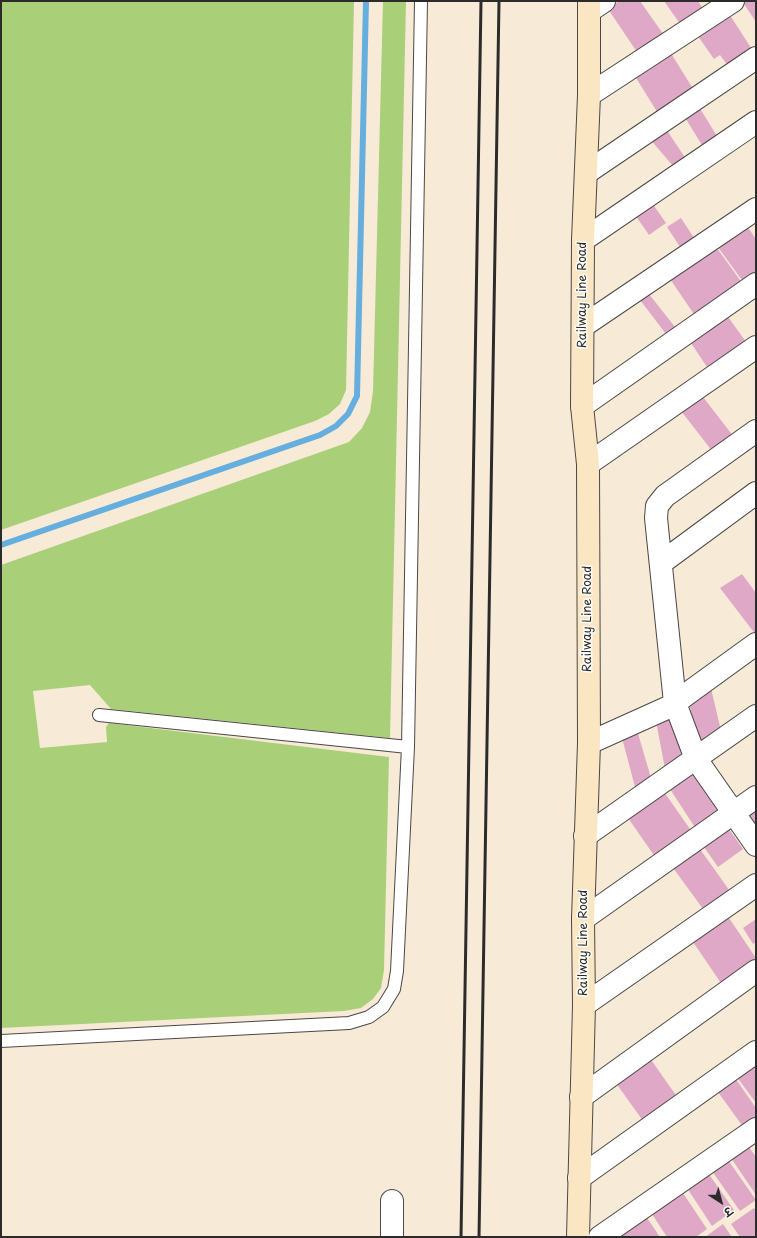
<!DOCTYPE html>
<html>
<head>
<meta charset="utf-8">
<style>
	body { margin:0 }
	#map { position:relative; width:757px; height:1238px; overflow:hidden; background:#f7ebd8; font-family:"Playpen Sans","Playpen Sans Deva",sans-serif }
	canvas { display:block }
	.frame { position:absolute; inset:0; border:2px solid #2b2b2b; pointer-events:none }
	.north { position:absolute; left:701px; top:1182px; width:40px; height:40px; -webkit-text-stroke:3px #fdfcf7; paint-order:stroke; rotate:144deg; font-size:11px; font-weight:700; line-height:16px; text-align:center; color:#2b2b2b }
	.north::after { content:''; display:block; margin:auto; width:14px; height:18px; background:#2b2b2b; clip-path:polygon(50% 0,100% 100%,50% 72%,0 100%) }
</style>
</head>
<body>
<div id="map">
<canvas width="757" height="1238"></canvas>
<div class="frame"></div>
<div class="north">उ</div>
</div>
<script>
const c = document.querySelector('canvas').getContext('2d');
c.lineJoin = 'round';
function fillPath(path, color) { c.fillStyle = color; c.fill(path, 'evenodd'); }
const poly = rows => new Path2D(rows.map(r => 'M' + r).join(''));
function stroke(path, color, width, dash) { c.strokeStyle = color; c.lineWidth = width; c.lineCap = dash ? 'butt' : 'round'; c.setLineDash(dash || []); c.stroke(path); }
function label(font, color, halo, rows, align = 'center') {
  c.font = font + ' "Playpen Sans",sans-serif'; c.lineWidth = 3; c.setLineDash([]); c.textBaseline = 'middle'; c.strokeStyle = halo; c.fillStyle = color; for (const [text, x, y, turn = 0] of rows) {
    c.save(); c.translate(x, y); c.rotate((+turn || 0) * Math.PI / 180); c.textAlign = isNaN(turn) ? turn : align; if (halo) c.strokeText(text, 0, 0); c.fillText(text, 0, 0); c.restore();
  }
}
fillPath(poly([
	[1,1,354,1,346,390,340,404,329,414,315,421,1,530],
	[383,1,406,1,390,738,111,709,90,685,33,691,40,748,107,742,106,727,109,723,389,757,384,970,381,988,373,999,361,1008,344,1011,1,1028,1,565,349,442,362,428,370,412,373,391]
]), '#aacf79');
stroke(poly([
	[1,545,320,435,336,426,348,414,357,396,366,1]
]), '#66aede', 6);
fillPath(poly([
	[619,1,640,1,666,38,639,55,608,9],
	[664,1,698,1,705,12,683,28],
	[742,1,756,1,756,22],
	[726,9,755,54,731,70,720,55,714,59,695,32],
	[669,50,695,92,659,115,633,73],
	[696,102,720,141,705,150,681,111],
	[664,126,686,159,673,166,649,138],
	[650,200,666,223,649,235,633,212],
	[681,218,698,244,684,253,667,227],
	[744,222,756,239,756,281,747,287,715,243],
	[714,244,745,287,698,320,668,276],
	[645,289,675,327,666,334,637,296],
	[726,314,749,346,711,373,689,340],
	[700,393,737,441,716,456,678,407],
	[742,574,756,593,756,635,720,588],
	[710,684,722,735,698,748,688,696],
	[673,711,682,758,665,769,656,721],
	[637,730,651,778,635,787,622,738],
	[688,767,723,818,700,835,666,783],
	[662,789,697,839,660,864,626,815],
	[756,806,756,832,744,814],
	[724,822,743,849,718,867,699,840],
	[695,842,732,894,706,913,668,861],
	[727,915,756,958,756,968,725,989,691,939],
	[756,919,756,942,753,944,743,928],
	[647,1054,680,1101,646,1125,613,1079],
	[750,1062,756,1070,756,1103,734,1073],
	[733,1075,756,1108,756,1119,744,1128,715,1088],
	[746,1143,756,1157,756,1195,729,1155],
	[728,1160,756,1200,740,1211,712,1171],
	[706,1170,734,1210,712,1226,685,1185],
	[681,1190,707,1229,696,1237,667,1237,650,1211],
	[754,1208,756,1211,756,1237,740,1237,731,1224],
	[645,1215,660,1237,620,1237,618,1233],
	[723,1224,732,1237,705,1237]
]), '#dfa8c7');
const lane = poly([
	[99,715,408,747],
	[1,1041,349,1023,369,1017,383,1007,394,989,397,971,408,747,421,1]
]);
const street = poly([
	[589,11,604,1],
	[589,95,733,1],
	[586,173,756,58],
	[583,240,756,122],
	[583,326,756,209],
	[582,406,756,284],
	[756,431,665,496,657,506,656,518,675,703,696,759,756,845],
	[588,464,756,347],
	[661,563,756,493],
	[589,743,669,707,756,644],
	[585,836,756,716],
	[583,919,756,797],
	[584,1005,756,885],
	[581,1097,756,971],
	[579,1178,756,1052],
	[392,1237,392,1201],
	[600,1237,756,1129]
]);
const secondary = poly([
	[578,1237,584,1005,583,919,589,743,588,464,582,406,583,240,589,95,589,1]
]);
stroke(lane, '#4a4845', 14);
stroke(street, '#4a4845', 24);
stroke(secondary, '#4a4845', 24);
stroke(lane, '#fff', 12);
stroke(street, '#fff', 22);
stroke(secondary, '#fbe6c4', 22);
stroke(poly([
	[461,1237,481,1],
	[479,1237,499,1]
]), '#2b2b2b', 3);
label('12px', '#2b2b2b', '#fdfcf7', [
	["Railway Line Road",583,295,-90],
	["Railway Line Road",588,619,-90],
	["Railway Line Road",584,943,-90]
]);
</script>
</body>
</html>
